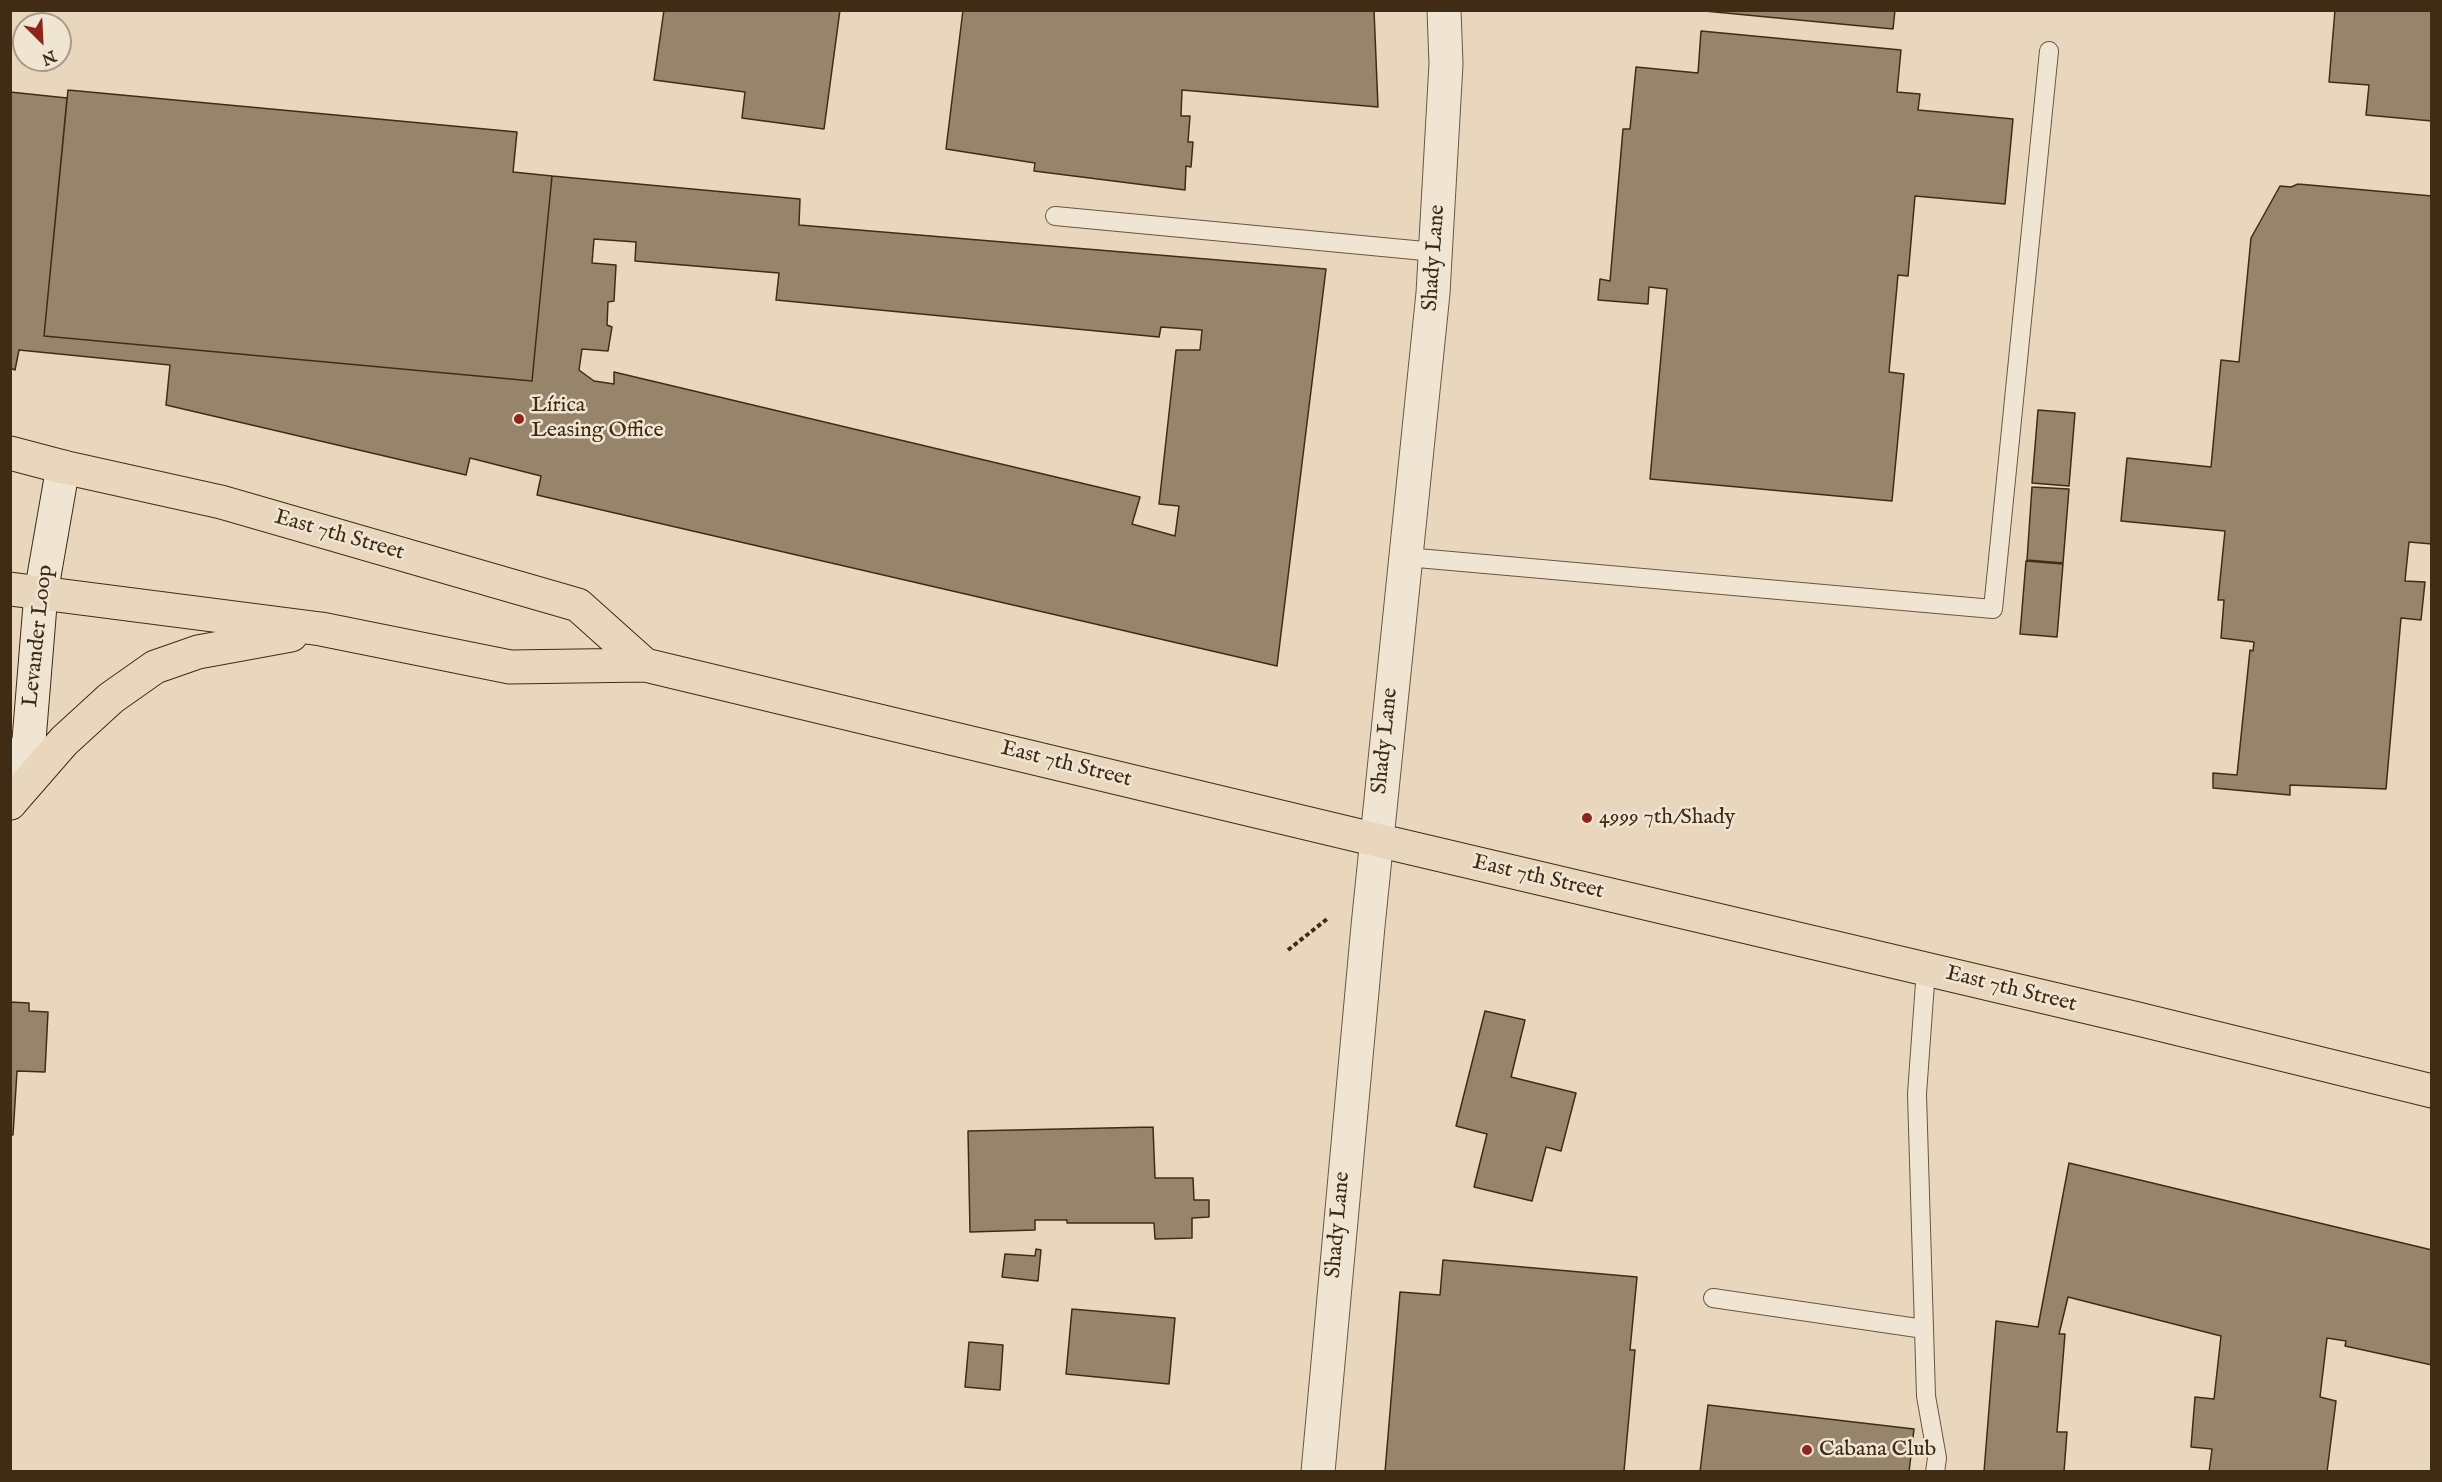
<!DOCTYPE html>
<html>
<head>
<meta charset="utf-8">
<style>
	body { margin:0 }
	#map { position:relative; width:2442px; height:1482px; overflow:hidden; background:#e8d7bc; font-family:"IM FELL English",serif }
	canvas { display:block }
	.frame { position:absolute; inset:0; border:12px solid #402c14; pointer-events:none }
	.north { position:absolute; left:12px; top:12px; width:60px; height:60px; box-sizing:border-box; background:#f0e5d3; border:2px solid #aa9b87; border-radius:50%; rotate:156deg; font-size:16px; font-weight:700; line-height:24px; text-align:center; color:#402c14 }
	.north::after { content:''; display:block; margin:auto; width:21px; height:27px; background:#8f2418; clip-path:polygon(50% 0,100% 100%,50% 72%,0 100%) }
</style>
</head>
<body>
<div id="map">
<canvas width="2442" height="1482"></canvas>
<div class="frame"></div>
<div class="north">N</div>
</div>
<script>
const c = document.querySelector('canvas').getContext('2d');
c.lineJoin = 'round';
function fillPath(path, color) { c.fillStyle = color; c.fill(path, 'evenodd'); }
const poly = rows => new Path2D(rows.map(r => 'M' + r).join(''));
function stroke(path, color, width, dash) { c.strokeStyle = color; c.lineWidth = width; c.lineCap = dash ? 'butt' : 'round'; c.setLineDash(dash || []); c.stroke(path); }
function label(font, color, halo, rows, align = 'center') {
  c.font = font + ' "IM FELL English",serif'; c.lineWidth = 5; c.setLineDash([]); c.textBaseline = 'middle'; c.strokeStyle = halo; c.fillStyle = color; for (const [text, x, y, turn = 0] of rows) {
    c.save(); c.translate(x, y); c.rotate((+turn || 0) * Math.PI / 180); c.textAlign = isNaN(turn) ? turn : align; if (halo) c.strokeText(text, 0, 0); c.fillText(text, 0, 0); c.restore();
  }
}
const building = poly([
	[664,10,840,10,824,129,742,118,745,92,654,80,664,10],
	[963,10,1374,10,1378,107,1182,90,1181,116,1190,116,1188,142,1193,142,1191,167,1186,166,1185,190,1034,171,1035,163,946,149,963,10],
	[1694,10,1895,10,1893,29,1694,10],
	[2335,10,2432,10,2432,121,2366,115,2369,85,2329,82,2335,10],
	[1701,31,1901,50,1897,92,1920,94,1918,110,2013,119,2005,204,1915,196,1908,276,1898,275,1889,372,1904,374,1892,501,1650,479,1667,289,1649,287,1648,304,1598,300,1600,279,1610,281,1623,129,1630,129,1636,67,1698,73,1701,31],
	[68,90,517,132,513,172,552,176,532,381,44,336,68,90],
	[10,92,67,98,44,336,532,381,552,176,800,199,799,225,1326,269,1277,666,537,495,541,476,470,458,466,475,166,405,170,365,19,350,15,370,10,368,10,92],
	[594,239,636,242,635,261,779,273,776,300,1159,337,1161,327,1202,330,1200,350,1176,350,1159,504,1179,506,1175,536,1132,524,1140,497,614,372,614,384,594,381,579,370,582,349,608,351,612,327,607,325,608,302,614,301,616,265,592,263,594,239],
	[2298,184,2432,196,2432,544,2409,542,2405,581,2425,582,2421,620,2401,618,2386,789,2290,785,2290,795,2213,788,2213,773,2237,775,2250,650,2253,651,2254,642,2221,638,2224,600,2218,600,2225,531,2121,521,2127,458,2211,467,2221,360,2239,362,2251,238,2280,186,2291,187,2298,184],
	[2038,410,2075,413,2069,486,2032,483,2038,410],
	[2032,487,2069,489,2063,563,2027,560,2032,487],
	[2026,561,2063,564,2057,637,2020,634,2026,561],
	[10,1002,29,1003,29,1011,48,1012,45,1072,17,1071,13,1135,10,1135,10,1002],
	[1485,1011,1525,1020,1511,1077,1576,1093,1561,1151,1546,1147,1532,1201,1474,1187,1487,1134,1456,1126,1485,1011],
	[1153,1127,1155,1178,1193,1178,1194,1200,1209,1200,1209,1217,1192,1218,1192,1238,1155,1239,1154,1223,1067,1223,1067,1220,1035,1220,1035,1230,970,1232,968,1131,1153,1127],
	[2069,1163,2432,1250,2432,1365,2345,1346,2346,1341,2327,1338,2320,1397,2336,1401,2327,1472,2209,1472,2212,1449,2191,1447,2195,1397,2214,1399,2221,1336,2068,1297,2059,1334,2065,1334,2057,1432,2067,1432,2064,1472,1984,1472,1996,1321,2038,1327,2069,1163],
	[1036,1249,1041,1250,1038,1281,1002,1277,1005,1254,1035,1256,1036,1249],
	[1443,1260,1637,1277,1630,1350,1635,1350,1624,1471,1385,1472,1400,1292,1440,1295,1443,1260],
	[1072,1309,1175,1318,1169,1384,1066,1374,1072,1309],
	[969,1342,1003,1345,1000,1390,965,1387,969,1342],
	[1708,1405,1914,1429,1909,1472,1700,1472,1708,1405]
]);
fillPath(building, '#97856b');
stroke(building, '#402c14', 1.5);
const service = poly([
	[1055,216,1435,252],
	[1406,557,1993,609,2049,51],
	[1926,969,1917,1094,1926,1396,1937,1458,1935,1472],
	[1713,1298,1924,1329]
]);
const tertiary = poly([
	[1318,1472,1368,926,1433,293,1446,64,1444,10]
]);
const secondary = poly([
	[10,803,29,740,41,593,63,467]
]);
const primary = poly([
	[10,453,63,467,221,502,578,605,645,665],
	[10,589,321,629,510,667,645,665,1377,840,2134,1018,2432,1091],
	[10,803,64,741,111,698,155,667,198,652,291,635]
]);
stroke(service, '#6a573e', 20);
stroke(tertiary, '#6a573e', 35);
stroke(secondary, '#402c14', 35);
stroke(primary, '#402c14', 35);
stroke(poly([
	[1288,950,1327,919]
]), '#402c14', 4, [4.5, 3]);
stroke(service, '#f0e5d3', 18);
stroke(tertiary, '#f0e5d3', 33);
stroke(secondary, '#f0e5d3', 33);
stroke(primary, '#e8d7bc', 33);
for (const [x, y, r, color] of [
	[519,419,6,"#8f2418"],
	[1587,818,6,"#8f2418"],
	[1807,1450,6,"#8f2418"]
]) { const dot = new Path2D(); dot.arc(x, y, r, 0, 2 * Math.PI); c.fillStyle = color; c.fill(dot); stroke(dot, '#f0e5d3', 2); }
label('22px', '#402c14', '#f0e5d3', [
	["Shady Lane",1435,258,-86],
	["East 7th Street",339,536,16],
	["Levander Loop",39,636,-84],
	["Shady Lane",1386,741,-84],
	["East 7th Street",1066,765,14],
	["East 7th Street",1538,878,13],
	["East 7th Street",2011,990,14],
	["Shady Lane",1339,1225,-85]
]);
label('22px', '#402c14', '#f0e5d3', [
	["Lírica",531,406],
	["Leasing Office",531,431],
	["4999 7th/Shady",1599,818],
	["Cabana Club",1819,1450]
], 'left');
</script>
</body>
</html>
